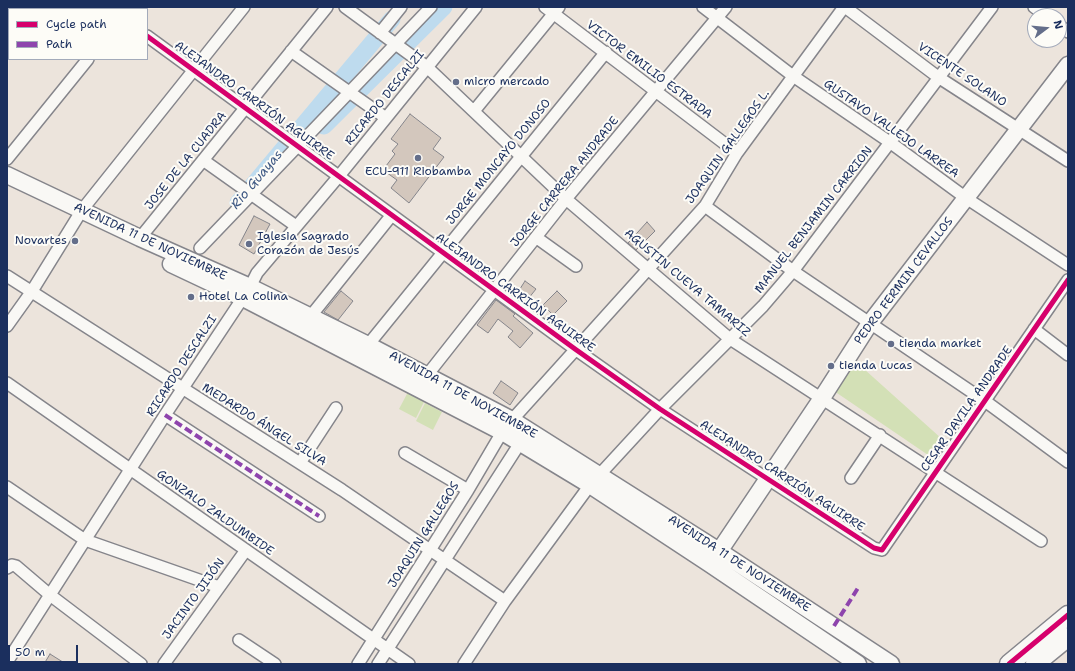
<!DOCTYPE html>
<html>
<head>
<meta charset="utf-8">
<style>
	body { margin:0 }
	#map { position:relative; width:1075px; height:671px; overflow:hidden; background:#ece4dc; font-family:"Shantell Sans",sans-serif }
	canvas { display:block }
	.frame { position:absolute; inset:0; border:8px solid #1b2f5e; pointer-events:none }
	.legend { position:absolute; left:8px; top:8px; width:140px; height:52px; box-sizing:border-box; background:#fdfcf7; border:1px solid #a3aaba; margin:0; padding:5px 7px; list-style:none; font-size:12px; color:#1b2f5e }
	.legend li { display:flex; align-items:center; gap:8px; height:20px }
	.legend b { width:20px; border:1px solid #a3aaba }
	.north { position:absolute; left:1027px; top:8px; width:40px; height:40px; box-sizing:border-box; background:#fdfcf7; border:1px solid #a3aaba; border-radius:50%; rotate:74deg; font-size:11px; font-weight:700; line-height:16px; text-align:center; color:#1b2f5e }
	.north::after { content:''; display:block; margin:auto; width:14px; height:18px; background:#646e8a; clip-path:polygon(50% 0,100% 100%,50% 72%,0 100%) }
	.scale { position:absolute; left:8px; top:645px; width:70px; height:18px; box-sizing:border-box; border:2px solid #1b2f5e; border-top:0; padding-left:5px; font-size:12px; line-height:14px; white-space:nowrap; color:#1b2f5e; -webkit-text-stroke:3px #fdfcf7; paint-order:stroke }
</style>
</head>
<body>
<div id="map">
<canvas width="1075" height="671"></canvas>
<div class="frame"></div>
<ul class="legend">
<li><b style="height:5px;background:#d6006c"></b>Cycle path</li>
<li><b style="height:5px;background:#8e44ad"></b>Path</li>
</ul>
<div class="north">N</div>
<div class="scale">50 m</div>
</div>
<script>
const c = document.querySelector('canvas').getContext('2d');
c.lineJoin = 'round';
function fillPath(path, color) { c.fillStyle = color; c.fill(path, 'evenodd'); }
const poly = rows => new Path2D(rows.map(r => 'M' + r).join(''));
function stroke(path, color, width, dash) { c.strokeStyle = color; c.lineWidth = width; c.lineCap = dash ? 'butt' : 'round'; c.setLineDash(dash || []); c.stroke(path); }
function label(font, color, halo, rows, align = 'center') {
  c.font = font + ' "Shantell Sans",sans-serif'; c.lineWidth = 4; c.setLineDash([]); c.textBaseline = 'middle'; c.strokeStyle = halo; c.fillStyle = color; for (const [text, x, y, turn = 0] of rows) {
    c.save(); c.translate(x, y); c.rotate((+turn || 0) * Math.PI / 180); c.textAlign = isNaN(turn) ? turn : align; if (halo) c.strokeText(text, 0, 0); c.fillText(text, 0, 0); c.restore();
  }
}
fillPath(poly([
	[854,360,942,439,931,457,834,391],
	[408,392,425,400,416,418,399,409],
	[425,403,442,412,433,430,416,421]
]), '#d3e0b6');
stroke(poly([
	[324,126,444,7],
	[238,203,392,19]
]), '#bedbee', 17);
const building = poly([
	[410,114,441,138,433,149,444,157,409,203,391,188,397,180,383,170,395,154,392,151,398,144,391,139,410,114],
	[254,216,270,224,254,254,239,245,254,216],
	[647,222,655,231,636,250,628,243,647,222],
	[525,281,536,289,528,299,518,292,525,281],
	[341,291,353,301,338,320,324,312,341,291],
	[557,291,567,301,553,315,543,305,557,291],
	[496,300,515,314,513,316,533,333,520,348,508,337,513,331,498,319,488,333,477,325,496,300],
	[501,381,518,393,510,405,493,393,501,381],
	[50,654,66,664,44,664,50,654]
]);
fillPath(building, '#d3c7bd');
stroke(building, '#85858b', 1);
const street = poly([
	[107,7,110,9],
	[345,7,427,67,566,199,730,339,1041,541],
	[545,7,737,153],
	[703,7,793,76,891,143,966,198,1068,265],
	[845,7,938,77,1068,161],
	[1034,7,1046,16],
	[18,9,19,7],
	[129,9,130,7],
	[7,22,9,20],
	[1059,25,1068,32],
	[380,33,401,7],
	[147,36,575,349,660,409,874,548,882,550,1068,280],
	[291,51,386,118],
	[474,111,559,7],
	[7,159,88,59],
	[203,160,296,226],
	[705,206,793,271,985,401,1068,462],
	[140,238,327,7],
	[537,238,576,266],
	[200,248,431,7],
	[7,276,342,490,505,601],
	[310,317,391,216],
	[7,326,32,291,82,210,244,7],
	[1034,329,1068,355],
	[368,345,606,52],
	[428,374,566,199,726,7],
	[7,383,409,664],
	[165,415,319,516],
	[405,453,468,490],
	[300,463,336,408],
	[851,478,880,435],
	[7,487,85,540,219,587],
	[7,568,12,565,16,566,50,595,141,664],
	[239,640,275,664],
	[7,662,165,415,250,287,257,273,339,176,476,7],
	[164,664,246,550],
	[358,664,468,490,508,422,512,420,705,206,737,153,844,7],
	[378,664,520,443],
	[464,664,505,601,590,485,660,409,763,306,793,271,992,7]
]);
const secondary = poly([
	[7,175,140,238,250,287,368,345,512,420,719,551,891,664],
	[171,264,243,298,504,433,590,485,710,564,858,664],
	[714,559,822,398,870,323,1068,65]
]);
const primary = poly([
	[1009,664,1068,615],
	[1035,664,1068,637]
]);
stroke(street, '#85858b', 14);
stroke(secondary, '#85858b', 19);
stroke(primary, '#85858b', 21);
stroke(street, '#f9f8f5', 11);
stroke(secondary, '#f9f8f5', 16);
stroke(primary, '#f9f8f5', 18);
stroke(poly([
	[165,415,319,516],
	[834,626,858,588]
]), '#8e44ad', 4, [8, 4]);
stroke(poly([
	[147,36,575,349,660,409,874,548,882,550,1068,280],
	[1009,664,1068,615]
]), '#d6006c', 5);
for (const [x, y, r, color] of [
	[456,82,4,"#646e8a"],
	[418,158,4,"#646e8a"],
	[75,241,4,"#646e8a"],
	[249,244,4,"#646e8a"],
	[191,297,4,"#646e8a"],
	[891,344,4,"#646e8a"],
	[831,366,4,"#646e8a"]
]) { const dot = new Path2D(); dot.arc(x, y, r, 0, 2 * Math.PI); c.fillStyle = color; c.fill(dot); stroke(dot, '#fdfcf7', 1.5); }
label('12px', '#1b2f5e', '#fdfcf7', [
	["VICTOR EMILIO ESTRADA",649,70,37],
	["VICENTE SOLANO",962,75,34],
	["RICARDO DESCALZI",385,98,-51],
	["ALEJANDRO CARRIÓN AGUIRRE",254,101,36],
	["GUSTAVO VALLEJO LARREA",891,129,35],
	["JOAQUIN GALLEGOS L.",728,147,-55],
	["JOSE DE LA CUADRA",186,161,-51],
	["JORGE MONCAYO DONOSO",499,162,-51],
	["JORGE CARRERA ANDRADE",565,182,-51],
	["MANUEL BENJAMIN CARRION",814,220,-52],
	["AVENIDA 11 DE NOVIEMBRE",150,242,25],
	["PEDRO FERMIN CEVALLOS",904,281,-53],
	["AGUSTIN CUEVA TAMARIZ",687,283,40],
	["ALEJANDRO CARRIÓN AGUIRRE",515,293,36],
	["RICARDO DESCALZI",182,366,-57],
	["AVENIDA 11 DE NOVIEMBRE",463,395,29],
	["CESAR DAVILA ANDRADE",967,409,-55],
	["MEDARDO ÁNGEL SILVA",264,425,32],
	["ALEJANDRO CARRIÓN AGUIRRE",782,476,33],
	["GONZALO ZALDUMBIDE",215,513,35],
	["JOAQUIN GALLEGOS",424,535,-58],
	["AVENIDA 11 DE NOVIEMBRE",739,564,33],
	["JACINTO JIJÓN",194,599,-54]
]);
label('12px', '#1b2f5e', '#fdfcf7', [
	["micro mercado",464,82],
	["ECU-911 Riobamba",418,172,"center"],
	["Iglesia Sagrado",257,237],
	["Corazón de Jesús",257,251],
	["Novartes",67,241,"right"],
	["Hotel La Colina",199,297],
	["tienda market",899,344],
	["tienda Lucas",839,366]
], 'left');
label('italic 13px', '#3f5984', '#fdfcf7', [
	["Rio Guayas",257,180,-50]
]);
</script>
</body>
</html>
